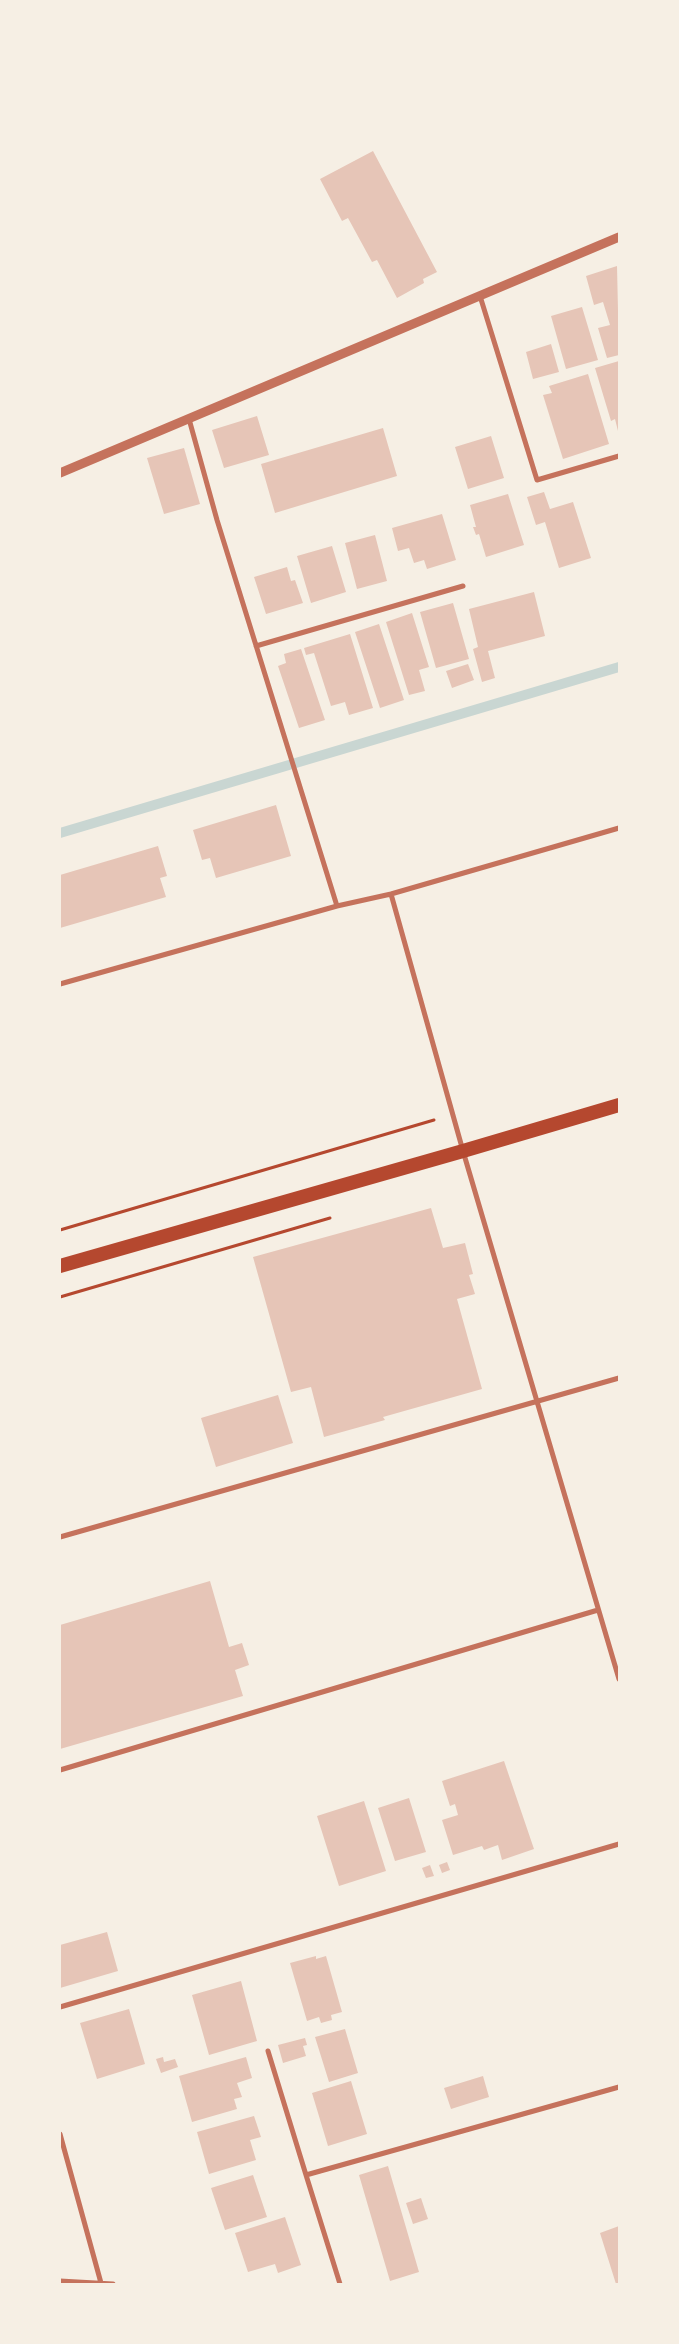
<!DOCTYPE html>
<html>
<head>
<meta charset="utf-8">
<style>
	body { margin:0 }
	#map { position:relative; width:679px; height:2344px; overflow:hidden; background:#f6efe4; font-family:"IBM Plex Sans",sans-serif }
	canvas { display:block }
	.frame { position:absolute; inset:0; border:61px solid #f6efe4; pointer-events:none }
</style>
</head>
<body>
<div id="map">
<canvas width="679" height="2344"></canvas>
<div class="frame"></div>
</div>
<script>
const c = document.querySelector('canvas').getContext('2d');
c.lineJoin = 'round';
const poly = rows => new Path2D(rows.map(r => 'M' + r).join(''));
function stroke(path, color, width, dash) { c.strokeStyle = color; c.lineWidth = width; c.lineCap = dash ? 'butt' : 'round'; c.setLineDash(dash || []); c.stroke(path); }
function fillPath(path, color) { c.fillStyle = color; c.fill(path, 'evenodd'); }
stroke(poly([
	[60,833,619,667]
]), '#c9d6d2', 10);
fillPath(poly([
	[373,151,437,272,423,279,424,283,397,298,377,260,372,262,348,218,342,221,320,179],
	[617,266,619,355,607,358,598,328,610,325,603,302,594,305,586,276],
	[582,307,598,360,566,369,551,316],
	[551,344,559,372,533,379,526,352],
	[619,361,619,431,618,431,615,419,611,421,595,368],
	[588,374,609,444,563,459,543,395,552,393,549,386],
	[257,416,269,455,224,468,212,430],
	[383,428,397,476,275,513,261,464],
	[491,436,504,478,468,489,455,447],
	[184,448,200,504,164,514,147,458],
	[544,492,550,509,573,502,591,558,559,568,545,522,536,525,527,497],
	[508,494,524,545,486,557,479,534,476,535,473,527,476,527,470,505],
	[442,514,456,560,427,569,424,560,414,563,409,548,398,551,392,528],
	[375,535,387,581,357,589,345,543],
	[332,546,346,592,311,603,297,556],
	[287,567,291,581,295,580,303,603,266,614,254,577],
	[534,592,545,636,488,651,495,678,482,682,473,649,478,647,469,609],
	[453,603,469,659,436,668,420,612],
	[412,613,429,667,419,670,425,691,409,695,386,622],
	[379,624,404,700,380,708,355,632],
	[350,634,373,708,349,715,345,702,331,706,314,653,306,655,304,648],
	[301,649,325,720,299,728,278,666,286,663,284,654],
	[468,664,474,680,452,688,446,671],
	[276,805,291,856,216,878,210,858,202,860,193,830],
	[158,846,167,876,160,878,166,897,60,928,60,875],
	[431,1208,443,1248,465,1243,473,1274,469,1275,475,1294,457,1299,482,1389,383,1417,385,1420,324,1437,311,1387,291,1392,253,1257],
	[278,1395,293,1443,216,1467,201,1418],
	[210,1581,229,1647,242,1643,249,1665,235,1670,243,1696,60,1749,60,1625],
	[504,1761,534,1849,502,1860,498,1845,484,1850,482,1846,453,1855,442,1820,458,1815,455,1804,450,1806,442,1781],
	[409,1798,426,1852,395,1861,378,1808],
	[364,1801,386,1871,339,1886,317,1816],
	[447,1862,450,1870,442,1873,439,1865],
	[430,1865,434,1876,426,1878,422,1868],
	[107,1932,118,1971,60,1988,60,1945],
	[316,1956,316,1959,326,1956,342,2012,331,2015,332,2020,321,2023,319,2017,307,2021,290,1963],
	[241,1981,257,2041,209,2055,192,1995],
	[129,2009,145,2064,97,2079,80,2023],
	[345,2029,358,2073,329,2082,315,2037],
	[305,2038,307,2045,303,2046,306,2056,283,2063,278,2045],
	[163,2057,164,2062,175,2059,178,2067,161,2073,156,2059],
	[246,2057,252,2078,237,2083,242,2097,234,2099,237,2109,192,2122,179,2076],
	[483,2076,489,2097,451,2109,444,2088],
	[351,2081,367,2134,328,2146,312,2093],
	[254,2116,261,2137,250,2140,256,2160,209,2174,197,2132],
	[388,2166,419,2272,390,2281,359,2175],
	[253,2175,267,2217,225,2230,211,2188],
	[421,2198,428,2219,413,2224,406,2203],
	[285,2217,301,2265,278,2273,275,2264,248,2272,235,2233],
	[619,2226,619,2284,616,2284,600,2233]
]), '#e6c5b7');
stroke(poly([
	[60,1230,434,1120],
	[60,1297,330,1218]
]), '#b5482f', 3);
stroke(poly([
	[480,296,537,480,619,456],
	[189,419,217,520,337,906],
	[256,646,463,586],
	[391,894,463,1151,619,1679],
	[60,984,337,906,391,894,619,828],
	[60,1537,619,1378],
	[60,1770,598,1610],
	[60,2007,619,1844],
	[268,2051,306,2175],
	[60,2134,101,2283],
	[60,2281,113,2284],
	[340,2284,306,2175,619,2087]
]), '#c5725c', 5);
stroke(poly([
	[60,473,619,237]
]), '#c5725c', 9);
stroke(poly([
	[60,1266,463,1151,619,1105]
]), '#b5482f', 14);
</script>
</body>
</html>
